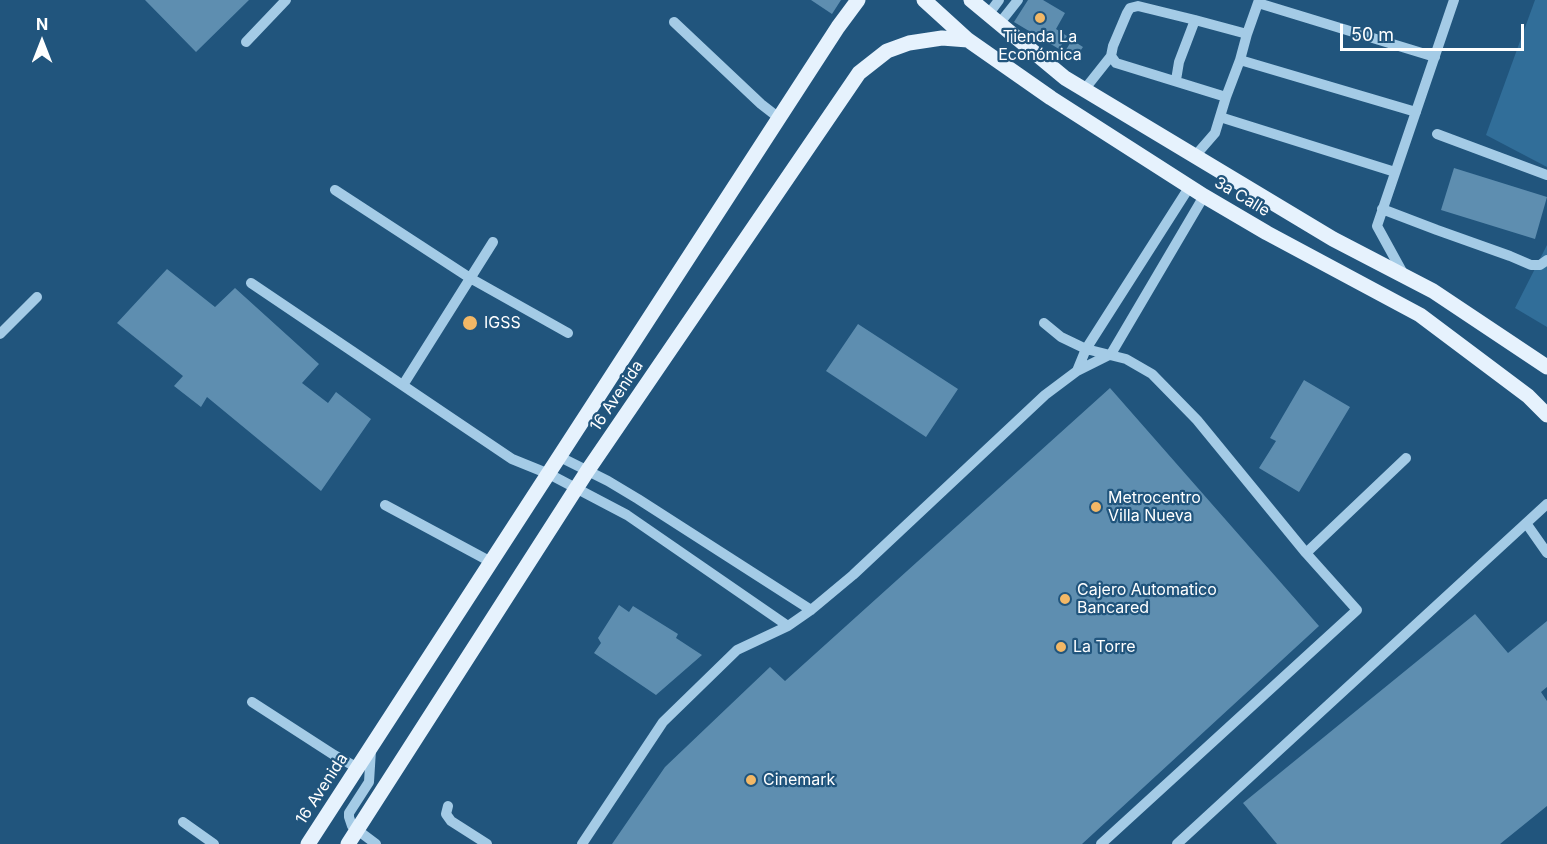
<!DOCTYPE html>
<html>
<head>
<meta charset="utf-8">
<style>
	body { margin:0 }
	#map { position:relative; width:1547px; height:844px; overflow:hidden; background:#21557d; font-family:Inter,sans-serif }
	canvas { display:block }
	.north { position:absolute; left:12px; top:12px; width:60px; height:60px; -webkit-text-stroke:4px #21557d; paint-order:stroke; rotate:0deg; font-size:16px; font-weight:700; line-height:24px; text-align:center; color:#fff }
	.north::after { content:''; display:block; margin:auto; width:21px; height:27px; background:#fff; clip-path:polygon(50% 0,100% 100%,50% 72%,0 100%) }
	.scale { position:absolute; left:1340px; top:24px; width:184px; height:27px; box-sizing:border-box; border:3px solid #fff; border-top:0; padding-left:8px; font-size:18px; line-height:21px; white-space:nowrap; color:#fff; -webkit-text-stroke:4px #21557d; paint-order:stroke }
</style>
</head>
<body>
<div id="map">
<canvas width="1547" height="844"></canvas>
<div class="north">N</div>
<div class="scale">50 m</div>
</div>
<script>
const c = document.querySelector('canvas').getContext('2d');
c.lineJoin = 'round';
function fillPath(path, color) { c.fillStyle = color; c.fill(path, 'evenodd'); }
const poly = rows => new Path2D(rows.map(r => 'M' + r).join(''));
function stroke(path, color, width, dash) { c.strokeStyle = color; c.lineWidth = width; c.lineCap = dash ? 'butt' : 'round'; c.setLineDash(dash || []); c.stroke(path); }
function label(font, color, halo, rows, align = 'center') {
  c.font = font + ' Inter,sans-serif'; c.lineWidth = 4.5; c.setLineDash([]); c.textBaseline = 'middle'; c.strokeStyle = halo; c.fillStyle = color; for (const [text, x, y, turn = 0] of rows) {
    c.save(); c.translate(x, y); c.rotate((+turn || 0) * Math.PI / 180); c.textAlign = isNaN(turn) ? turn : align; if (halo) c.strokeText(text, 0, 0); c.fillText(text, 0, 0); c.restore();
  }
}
fillPath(poly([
	[1535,0,1547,0,1547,167,1486,135],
	[1547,245,1547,327,1515,308]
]), '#316e99');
fillPath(poly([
	[145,0,249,0,196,52],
	[811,0,841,0,832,14],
	[1028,0,1043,0,1065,13,1056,29,1067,36,1059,49,1014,22],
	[1072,40,1083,47,1074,60,1064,53],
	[1454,168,1547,197,1535,239,1441,210],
	[167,269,215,307,235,288,319,364,302,383,328,403,336,392,371,419,321,491,207,397,201,407,174,386,183,376,117,323],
	[858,324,958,389,926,437,826,371],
	[1304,380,1350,407,1299,492,1259,468,1276,441,1270,438],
	[1110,388,1319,626,1082,844,612,844,665,767,770,667,785,681],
	[619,605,629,612,633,606,678,634,676,638,702,655,656,695,594,653,601,643,598,638],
	[1475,614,1508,653,1547,621,1547,687,1541,692,1547,701,1547,806,1500,844,1277,844,1243,803]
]), '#5e8eb0');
stroke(poly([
	[1258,3,1435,57],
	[988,15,999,0],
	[674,22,761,104,779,118],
	[999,24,1018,0],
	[246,42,286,0],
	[1240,60,1416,112],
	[1176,80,1179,62,1195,20],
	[1084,90,1111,56],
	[1226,97,1116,63,1111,56,1113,46,1127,13,1130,8,1138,6,1195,20,1247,34],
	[1220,117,1395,172],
	[1437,134,1547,175],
	[1195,156,1215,133,1226,97,1240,60,1247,34,1259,0],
	[335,190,470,278,568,333],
	[1382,209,1437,230,1510,256,1531,265,1540,265,1547,260],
	[1405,277,1377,226,1454,0],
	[251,283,512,459,549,474,627,515,788,626],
	[1044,323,1061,337,1086,349,1126,359,1152,374,1197,420,1306,553,1357,610,1101,844],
	[0,334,37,297],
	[1077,371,1086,349,1190,186],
	[403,385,493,242],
	[560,457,608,481,638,499,811,610],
	[385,505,491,562],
	[1526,523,1547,553],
	[1306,553,1406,458],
	[252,702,334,755,358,768],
	[371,750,369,782,349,813,349,817,352,826,376,844],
	[448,806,446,814,451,821,487,844],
	[183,822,214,844],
	[582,844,663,722,737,650,788,626,811,610,853,575,1045,395,1077,371,1111,354,1204,196],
	[1177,844,1547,504]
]), '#a4cbe6', 10);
stroke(poly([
	[924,0,968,40,1051,98,1204,196,1267,233,1420,315,1528,396,1547,415],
	[971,0,1065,78,1333,239,1433,291,1547,367],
	[308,844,838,27,858,0],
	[348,844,588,470,859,73,887,51,909,43,942,38,968,40]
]), '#e6f2fd', 15);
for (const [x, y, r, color] of [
	[1040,18,6,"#f3b866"],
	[470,323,8,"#f3b866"],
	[1096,507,6,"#f3b866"],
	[1065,599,6,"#f3b866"],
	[1061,647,6,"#f3b866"],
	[751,780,6,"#f3b866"]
]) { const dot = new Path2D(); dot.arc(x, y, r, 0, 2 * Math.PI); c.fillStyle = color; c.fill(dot); stroke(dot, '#21557d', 2); }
label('16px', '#fff', '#21557d', [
	["Tienda La",1040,37,"center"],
	["Económica",1040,55,"center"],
	["IGSS",484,323],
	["Metrocentro",1108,498],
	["Villa Nueva",1108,516],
	["Cajero Automatico",1077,590],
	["Bancared",1077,608],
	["La Torre",1073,647],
	["Cinemark",763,780]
], 'left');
label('16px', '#fff', '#21557d', [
	["3a Calle",1242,197,31],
	["16 Avenida",617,396,-56],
	["16 Avenida",322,789,-57]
]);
</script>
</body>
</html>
